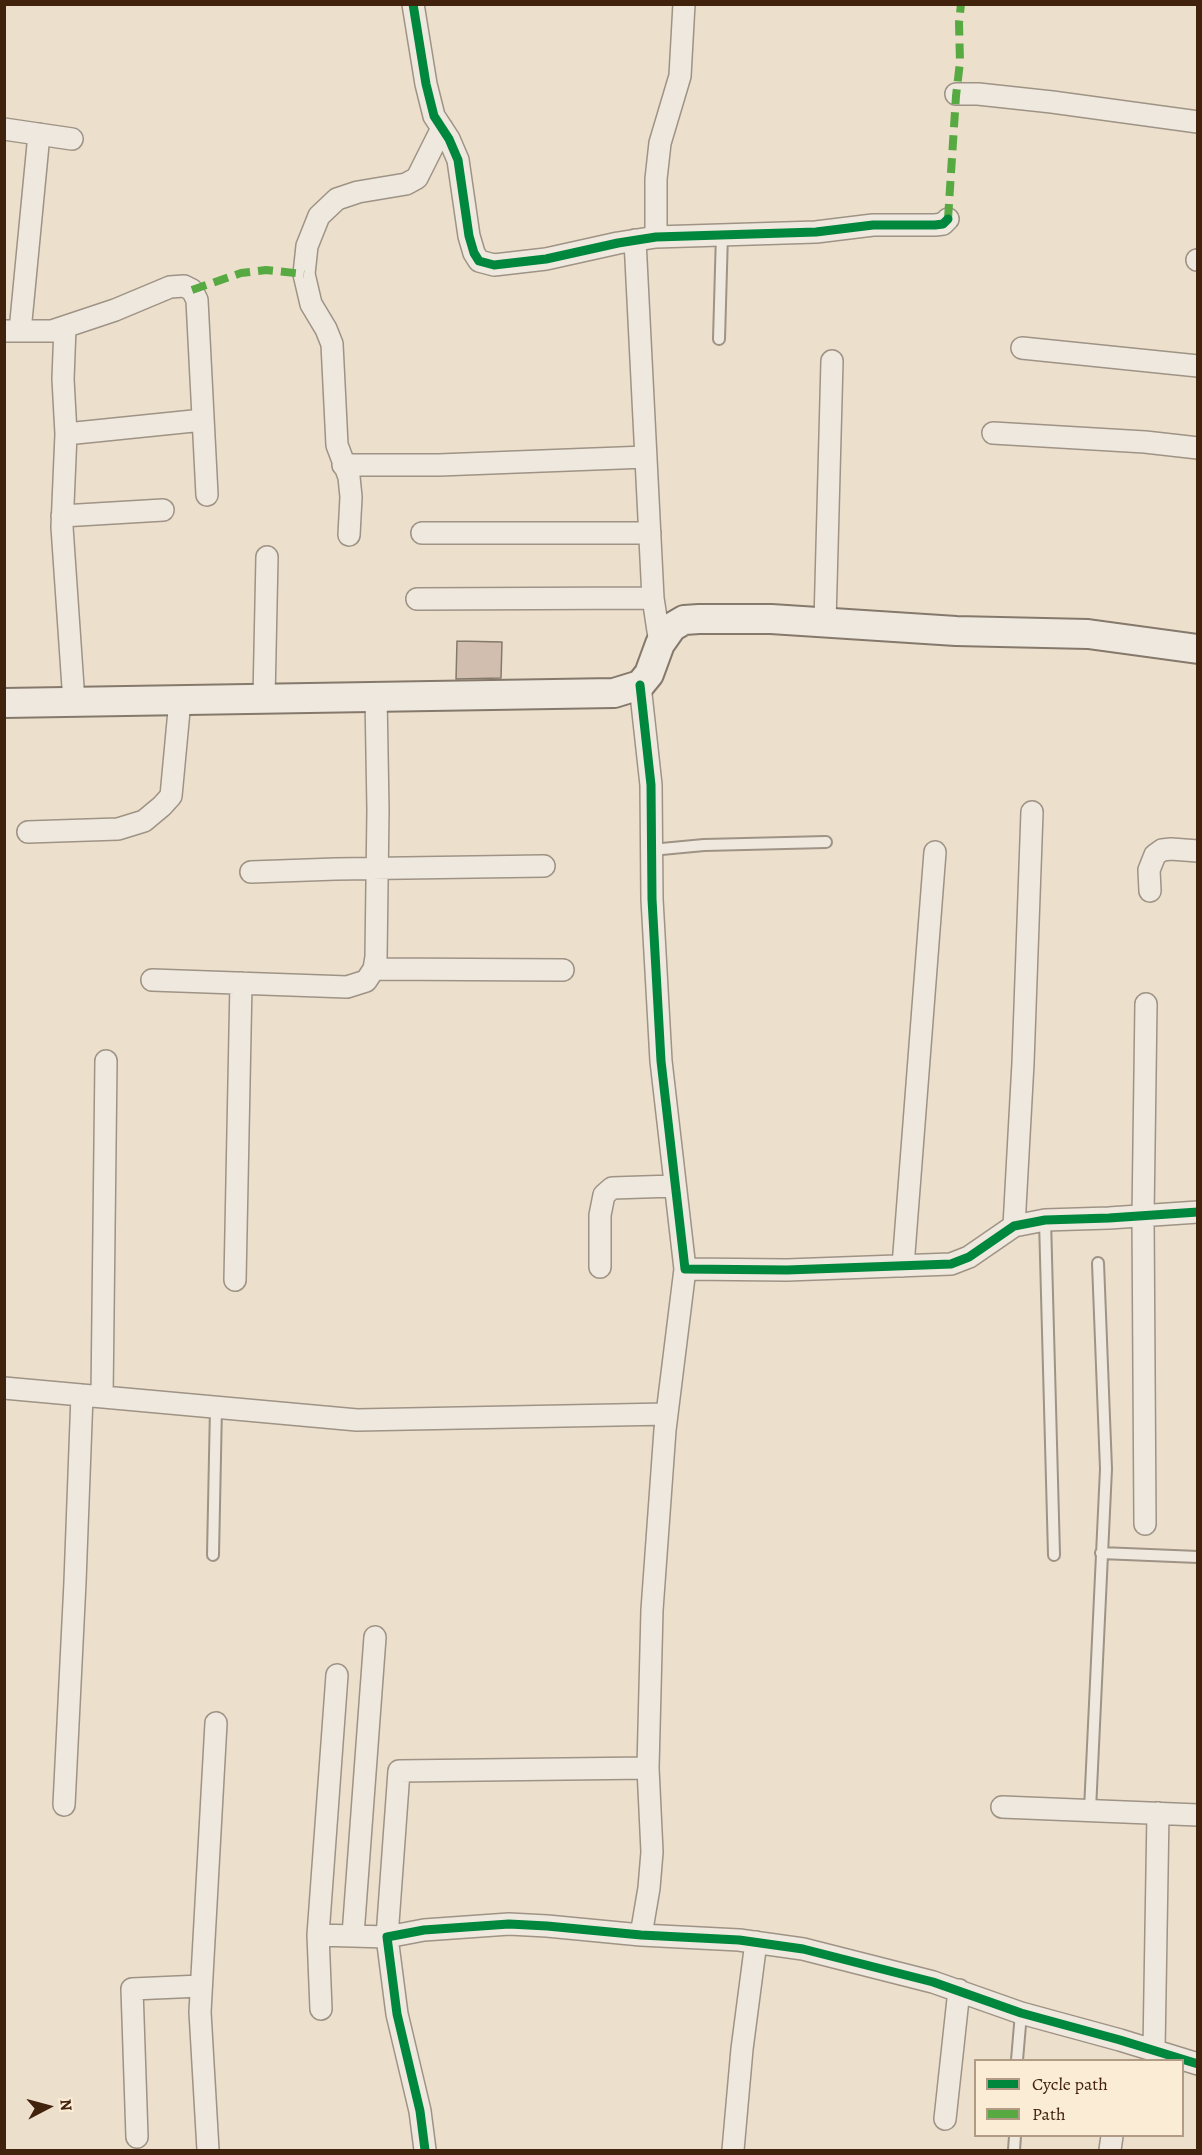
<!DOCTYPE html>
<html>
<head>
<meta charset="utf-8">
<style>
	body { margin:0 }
	#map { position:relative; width:1202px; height:2155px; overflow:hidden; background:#ecdfcc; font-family:Alegreya,serif }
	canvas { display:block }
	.frame { position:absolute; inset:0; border:6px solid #41220d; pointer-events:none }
	.legend { position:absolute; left:974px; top:2059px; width:210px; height:78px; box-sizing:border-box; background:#fbecd5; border:2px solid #b19b85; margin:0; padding:8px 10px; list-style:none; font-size:18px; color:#41220d }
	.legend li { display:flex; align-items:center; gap:12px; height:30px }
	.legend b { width:30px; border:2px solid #b19b85 }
	.north { position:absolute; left:18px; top:2077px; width:60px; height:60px; -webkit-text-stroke:4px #fbecd5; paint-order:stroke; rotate:84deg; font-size:16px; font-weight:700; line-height:24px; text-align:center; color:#41220d }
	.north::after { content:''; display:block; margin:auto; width:21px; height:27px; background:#41220d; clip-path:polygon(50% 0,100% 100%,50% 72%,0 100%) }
</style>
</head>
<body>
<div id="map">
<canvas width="1202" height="2155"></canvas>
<div class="frame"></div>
<ul class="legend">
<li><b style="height:8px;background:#00873e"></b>Cycle path</li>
<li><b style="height:8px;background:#56aa41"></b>Path</li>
</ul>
<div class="north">N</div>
</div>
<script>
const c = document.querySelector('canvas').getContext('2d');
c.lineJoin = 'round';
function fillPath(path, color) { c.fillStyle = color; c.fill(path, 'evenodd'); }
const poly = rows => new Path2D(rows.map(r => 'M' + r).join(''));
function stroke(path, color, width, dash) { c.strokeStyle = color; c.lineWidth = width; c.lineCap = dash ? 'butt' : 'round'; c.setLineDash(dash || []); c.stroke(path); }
const building = poly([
	[457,641,502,642,501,678,456,679,457,641]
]);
fillPath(building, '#d1beaf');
stroke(building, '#85796c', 1.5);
const service = poly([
	[719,339,722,234],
	[651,850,704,845,826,842],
	[1045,1220,1054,1555],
	[1101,1553,1198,1557],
	[213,1555,216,1407],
	[1090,1810,1106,1469,1098,1263],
	[1017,2060,1021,2013],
	[1014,2150,1015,2136]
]);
const minor = poly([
	[413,4,426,84,434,116,449,139,458,160,469,236,474,253,479,261,494,265,546,259,618,243,656,237,816,232,873,225,935,225,943,224,948,219],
	[956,94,978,94,1052,102,1198,122],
	[4,129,72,139],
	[656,237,656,179,660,143,680,76,684,4],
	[635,240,653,598,660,644],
	[1197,260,1198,260],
	[65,327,63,379,66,434,62,527,74,702],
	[4,331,52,331,115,310,170,287,184,286,192,290,197,300,207,495],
	[20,331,39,134],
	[1022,348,1198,366],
	[993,433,1145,442,1198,448],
	[66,434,203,420],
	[343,465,439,465,646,457],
	[62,516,163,510],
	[422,533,650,533],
	[349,535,351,497,349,477,337,445,332,344,326,329,311,304,304,274,307,246,319,216,337,199,358,192,406,184,417,178,442,128],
	[417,599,653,598],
	[825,622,832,361],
	[640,685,651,785,652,899,661,1061,685,1269,787,1270,951,1264,969,1257,1014,1226,1045,1220,1109,1218,1198,1212],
	[264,698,267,557],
	[28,832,118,829,144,821,162,806,171,796,180,700],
	[251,872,336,869,544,866],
	[1150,891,1149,870,1155,855,1162,850,1171,849,1198,851],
	[374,969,563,970],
	[152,980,347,987,366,981,374,969,376,957,378,810,376,696],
	[1014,1226,1023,1063,1032,812],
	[903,1266,935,852],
	[600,1267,600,1215,604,1195,612,1188,674,1186],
	[235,1280,241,983],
	[4,1388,357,1420,667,1414],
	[102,1397,106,1061],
	[1145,1524,1143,1216,1146,1004],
	[64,1805,75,1582,82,1395],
	[1002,1807,1198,1815],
	[318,1935,387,1937,399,1771,648,1768,652,1610,665,1430,685,1269],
	[353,1935,375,1637],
	[641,1935,649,1888,652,1852,648,1768],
	[321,2009,318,1935,337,1675],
	[1154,2050,1158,1813],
	[945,2119,959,1990],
	[137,2137,132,1989,201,1986],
	[208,2150,200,2012,216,1723],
	[425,2150,420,2111,397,2014,387,1937,424,1930,509,1924,547,1926,641,1935,739,1940,803,1949,933,1982,1021,2013,1120,2040,1198,2064],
	[733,2150,742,2049,756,1942],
	[1110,2150,1112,2136]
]);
const secondary = poly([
	[4,703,614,693,640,685,649,674,660,644,672,627,684,620,699,619,771,619,956,631,1088,634,1198,649]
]);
stroke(service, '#9e9385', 14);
stroke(minor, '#9e9385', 24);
stroke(secondary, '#85796c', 32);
stroke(service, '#efe8de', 10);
stroke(minor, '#efe8de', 21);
stroke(secondary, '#efe8de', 28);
stroke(poly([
	[948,219,956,96,960,62,959,23,961,4],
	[192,290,241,273,266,270,304,274]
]), '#56aa41', 8, [15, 8]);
stroke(poly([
	[413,4,426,84,434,116,449,139,458,160,469,236,474,253,479,261,494,265,546,259,618,243,656,237,816,232,873,225,935,225,943,224,948,219],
	[640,685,651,785,652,899,661,1061,685,1269,787,1270,951,1264,969,1257,1014,1226,1045,1220,1109,1218,1198,1212],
	[425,2150,420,2111,397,2014,387,1937,424,1930,509,1924,547,1926,641,1935,739,1940,803,1949,933,1982,1021,2013,1120,2040,1198,2064]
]), '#00873e', 9);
</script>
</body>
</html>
